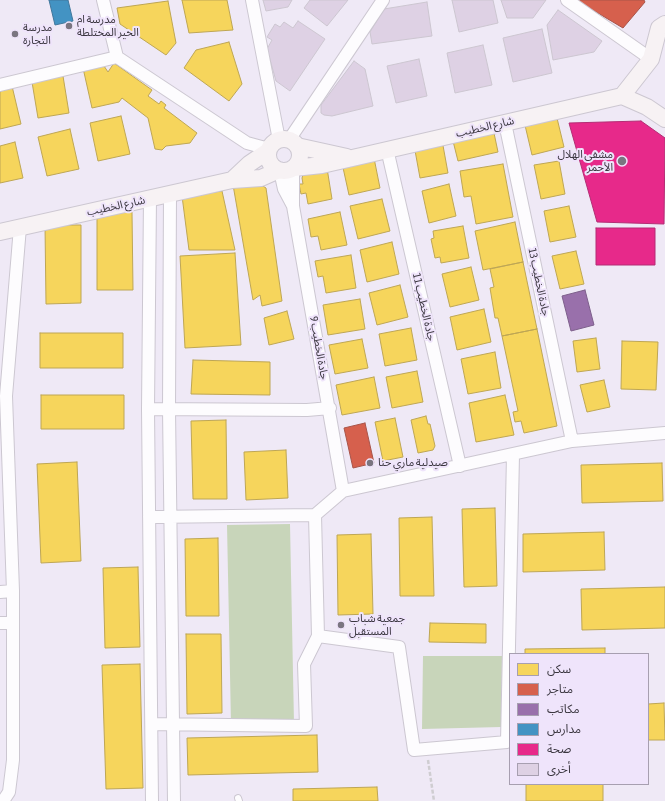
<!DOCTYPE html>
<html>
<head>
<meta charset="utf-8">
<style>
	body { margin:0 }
	#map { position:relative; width:665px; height:801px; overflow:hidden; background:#efe9f6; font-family:"Asap Condensed","Noto Sans Arabic",sans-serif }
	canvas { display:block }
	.legend { position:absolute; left:509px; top:653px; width:140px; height:132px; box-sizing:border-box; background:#efe4fb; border:1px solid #a79fb0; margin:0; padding:5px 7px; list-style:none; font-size:12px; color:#3b3740 }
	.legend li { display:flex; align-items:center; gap:8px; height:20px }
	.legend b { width:20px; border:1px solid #a79fb0 }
</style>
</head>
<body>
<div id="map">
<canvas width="665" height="801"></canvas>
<ul class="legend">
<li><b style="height:11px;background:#f6d55c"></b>سكن</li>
<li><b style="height:11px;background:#d6604d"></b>متاجر</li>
<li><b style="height:11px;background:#9970ab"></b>مكاتب</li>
<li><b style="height:11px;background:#4393c3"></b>مدارس</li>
<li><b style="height:11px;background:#e7298a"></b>صحة</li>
<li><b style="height:11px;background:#ded1e4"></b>أخرى</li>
</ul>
</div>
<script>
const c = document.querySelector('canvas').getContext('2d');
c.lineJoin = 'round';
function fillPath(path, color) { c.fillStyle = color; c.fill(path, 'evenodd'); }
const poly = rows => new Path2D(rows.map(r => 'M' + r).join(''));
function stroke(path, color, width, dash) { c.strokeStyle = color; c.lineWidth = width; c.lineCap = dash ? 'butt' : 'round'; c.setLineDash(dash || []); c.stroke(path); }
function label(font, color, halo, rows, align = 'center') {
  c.font = font + ' "Asap Condensed","Noto Sans Arabic",sans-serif'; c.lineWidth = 4; c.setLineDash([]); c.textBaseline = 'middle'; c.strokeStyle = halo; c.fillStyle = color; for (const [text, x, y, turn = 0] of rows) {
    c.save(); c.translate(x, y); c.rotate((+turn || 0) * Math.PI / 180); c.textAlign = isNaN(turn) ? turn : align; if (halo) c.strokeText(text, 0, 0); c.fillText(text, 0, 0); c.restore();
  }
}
fillPath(poly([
	[290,524,294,723,231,724,227,525],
	[423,656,502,656,501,727,422,729]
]), '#c8d5ba');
const homes = poly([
	[182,0,227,0,233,30,189,33,182,0],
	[168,1,176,43,166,55,120,24,117,8,168,1],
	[229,42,242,84,229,101,184,68,196,50,229,42],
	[114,63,152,90,148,96,159,104,161,101,166,105,164,108,197,133,190,143,166,146,162,150,155,149,148,118,122,98,119,102,92,108,83,68,104,66,108,72,114,63],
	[63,76,69,113,38,118,32,82,63,76],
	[12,86,21,124,0,129,0,88,12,86],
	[556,114,564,147,532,155,524,121,556,114],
	[121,116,130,154,98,161,90,123,121,116],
	[70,129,79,169,47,176,38,137,70,129],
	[494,133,498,152,458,161,452,137,494,133],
	[442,140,448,173,420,178,414,145,442,140],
	[15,142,23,178,0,183,0,146,15,142],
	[374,158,380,188,349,195,342,163,374,158],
	[559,161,565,194,541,199,534,165,559,161],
	[503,164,513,217,476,224,471,196,464,197,460,171,503,164],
	[327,168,332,199,308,204,306,193,301,194,299,184,303,184,302,178,304,172,327,168],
	[248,177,266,188,282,301,262,306,260,295,253,300,232,179,248,177],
	[449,184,456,216,429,223,422,191,449,184],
	[222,191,235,250,189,250,182,196,222,191],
	[382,199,390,231,358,239,350,206,382,199],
	[569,206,576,237,550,242,544,211,569,206],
	[97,212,132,212,133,290,97,290,97,212],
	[340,212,347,245,321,250,318,236,311,237,308,219,340,212],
	[515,222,523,262,483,270,475,231,515,222],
	[45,225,81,225,81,303,46,304,45,225],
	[463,226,469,258,441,263,440,257,435,258,431,239,434,238,433,231,463,226],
	[392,242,399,274,367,282,360,250,392,242],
	[576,251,584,284,560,289,552,256,576,251],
	[235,253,241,345,185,348,180,256,235,253],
	[351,255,356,288,326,293,323,276,318,277,315,261,351,255],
	[523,262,537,329,502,336,498,318,495,318,490,288,494,287,490,269,523,262],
	[471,267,479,300,450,307,442,274,471,267],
	[400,285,408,317,377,325,369,293,400,285],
	[360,299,365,329,328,335,323,305,360,299],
	[484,309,491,342,457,350,450,317,484,309],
	[287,311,294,339,269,345,264,318,287,311],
	[411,328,417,360,385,366,379,334,411,328],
	[537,329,557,426,524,433,521,421,515,422,513,412,518,411,502,336,537,329],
	[40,333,123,333,123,368,40,368,40,333],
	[596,338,600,369,577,372,573,341,596,338],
	[362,339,368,368,335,374,329,345,362,339],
	[622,341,658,342,656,390,621,389,622,341],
	[495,352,501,388,468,394,461,359,495,352],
	[193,360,270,362,270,395,191,394,193,360],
	[417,371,423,402,392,408,386,377,417,371],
	[374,377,380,408,342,415,336,385,374,377],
	[604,380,610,407,587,412,580,385,604,380],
	[41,395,124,395,124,429,41,429,41,395],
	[505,395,514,435,476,442,469,403,505,395],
	[426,416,428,424,430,424,435,446,433,450,418,453,411,420,426,416],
	[395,418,403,457,383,461,375,422,395,418],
	[226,420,227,499,193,499,191,421,226,420],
	[286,450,288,498,246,500,244,452,286,450],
	[77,462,81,561,41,563,37,464,77,462],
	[662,463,663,501,582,503,581,465,662,463],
	[495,508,497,586,464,587,462,509,495,508],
	[432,517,434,596,400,596,399,518,432,517],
	[604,532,605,570,523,572,523,534,604,532],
	[371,534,373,614,338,615,337,535,371,534],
	[218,538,219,616,186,616,185,539,218,538],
	[138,567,140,647,105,648,103,568,138,567],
	[665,587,665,628,582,630,581,589,665,587],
	[430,623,486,624,486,643,429,642,430,623],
	[186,634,221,634,222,713,187,714,186,634],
	[605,648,605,654,525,654,525,649,605,648],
	[140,664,143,788,106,789,102,665,140,664],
	[664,703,665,740,648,740,648,704,664,703],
	[317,735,318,772,188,775,187,738,317,735],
	[526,784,603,784,603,801,526,801,526,784],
	[377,787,378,801,293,801,293,789,377,787]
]);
fillPath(homes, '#f6d55c');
stroke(homes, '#bea654', 1);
const shops = poly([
	[576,0,644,0,645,2,623,28,576,0],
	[365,423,374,463,353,468,344,428,365,423]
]);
fillPath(shops, '#d6604d');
stroke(shops, '#a85449', 1);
const offices = poly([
	[585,290,594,325,571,331,562,296,585,290]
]);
fillPath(offices, '#9970ab');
stroke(offices, '#7d5f8b', 1);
const schools = poly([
	[49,0,68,0,73,21,55,25,49,0]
]);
fillPath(schools, '#4393c3');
stroke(schools, '#41779c', 1);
const health = poly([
	[641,121,665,138,664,224,597,222,569,123,641,121],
	[596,228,655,228,655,265,596,265,596,228]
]);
fillPath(health, '#e7298a');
stroke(health, '#b32d74', 1);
const building = poly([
	[263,0,292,0,288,7,266,11,263,0],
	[310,0,348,0,327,26,304,8,310,0],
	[452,0,493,0,498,23,459,32,452,0],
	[501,0,546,0,533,18,507,18,501,0],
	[427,2,432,36,372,44,370,32,384,9,427,2],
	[558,10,602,41,594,52,553,60,547,25,558,10],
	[298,21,325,39,290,91,276,81,267,49,272,40,267,37,275,24,280,27,284,22,293,28,298,21],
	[542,29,552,73,513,82,503,38,542,29],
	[483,45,492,85,455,93,447,53,483,45],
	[419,59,427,96,396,103,387,66,419,59],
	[354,61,365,69,373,106,332,116,324,115,321,113,321,105,354,61]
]);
fillPath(building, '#ded1e4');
stroke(building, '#ccc6d0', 1);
const lane = poly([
	[238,798,239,801]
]);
const street = poly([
	[252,0,279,140],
	[567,0,651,59],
	[117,57,247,143,269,149],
	[0,85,117,57,103,0],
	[505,123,572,441],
	[289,140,383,0],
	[387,149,460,466],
	[293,169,293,206,343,491],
	[280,171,284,189,293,206],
	[170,194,169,409,174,801],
	[150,198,148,409,152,801],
	[148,409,307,410,330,408],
	[149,517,315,515,343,491,572,441,665,433],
	[0,592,13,591],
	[0,623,13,623],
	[318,636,399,647,414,750,507,742,513,455],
	[152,724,306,726,304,664,318,636,315,515],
	[3,801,9,792,13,760,13,591,6,396,20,227]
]);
const secondary = poly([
	[622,96,651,59,659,28,665,24],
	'268 155a16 16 0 1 1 32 0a16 16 0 1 1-32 0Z',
	[297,146,347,157],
	[294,168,322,165,622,96,647,107,665,119],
	[232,180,249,164,268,151],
	[0,232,232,180,261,178,279,170]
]);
stroke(lane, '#ccc7d1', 8);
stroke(street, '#ccc7d1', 14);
stroke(secondary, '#ccc7d1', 18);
stroke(poly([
	[428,760,434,801]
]), '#cfcdd1', 2.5, [4, 2]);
stroke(lane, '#fdfcfe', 6);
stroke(street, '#fdfcfe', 12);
stroke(secondary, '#f7f2f4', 16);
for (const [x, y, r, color] of [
	[69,26,4,"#7a7580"],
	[15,34,4,"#7a7580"],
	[622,161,5,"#7a7580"],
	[370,463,4,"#7a7580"],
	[341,625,4,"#7a7580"]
]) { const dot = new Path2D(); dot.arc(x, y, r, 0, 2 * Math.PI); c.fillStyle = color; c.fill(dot); stroke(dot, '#efe4fb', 1.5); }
label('11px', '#3b3740', '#efe4fb', [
	["مدرسة ام",77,20],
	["الخير المختلطة",77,33],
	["مدرسة",23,28],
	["التجارة",23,41],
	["مشفى الهلال",613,155,"right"],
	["الأحمر",613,168,"right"],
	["صيدلية ماري حنا",378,463],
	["جمعية شباب",349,619],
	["المستقبل",349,632]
], 'left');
label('11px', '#3b3740', '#efe4fb', [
	["شارع الخطيب",485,127,-13],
	["شارع الخطيب",116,206,-12],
	["جادة الخطيب 13",539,282,78],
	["جادة الخطيب 11",424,307,77],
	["جادة الخطيب 9",319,348,80]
]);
</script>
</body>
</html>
